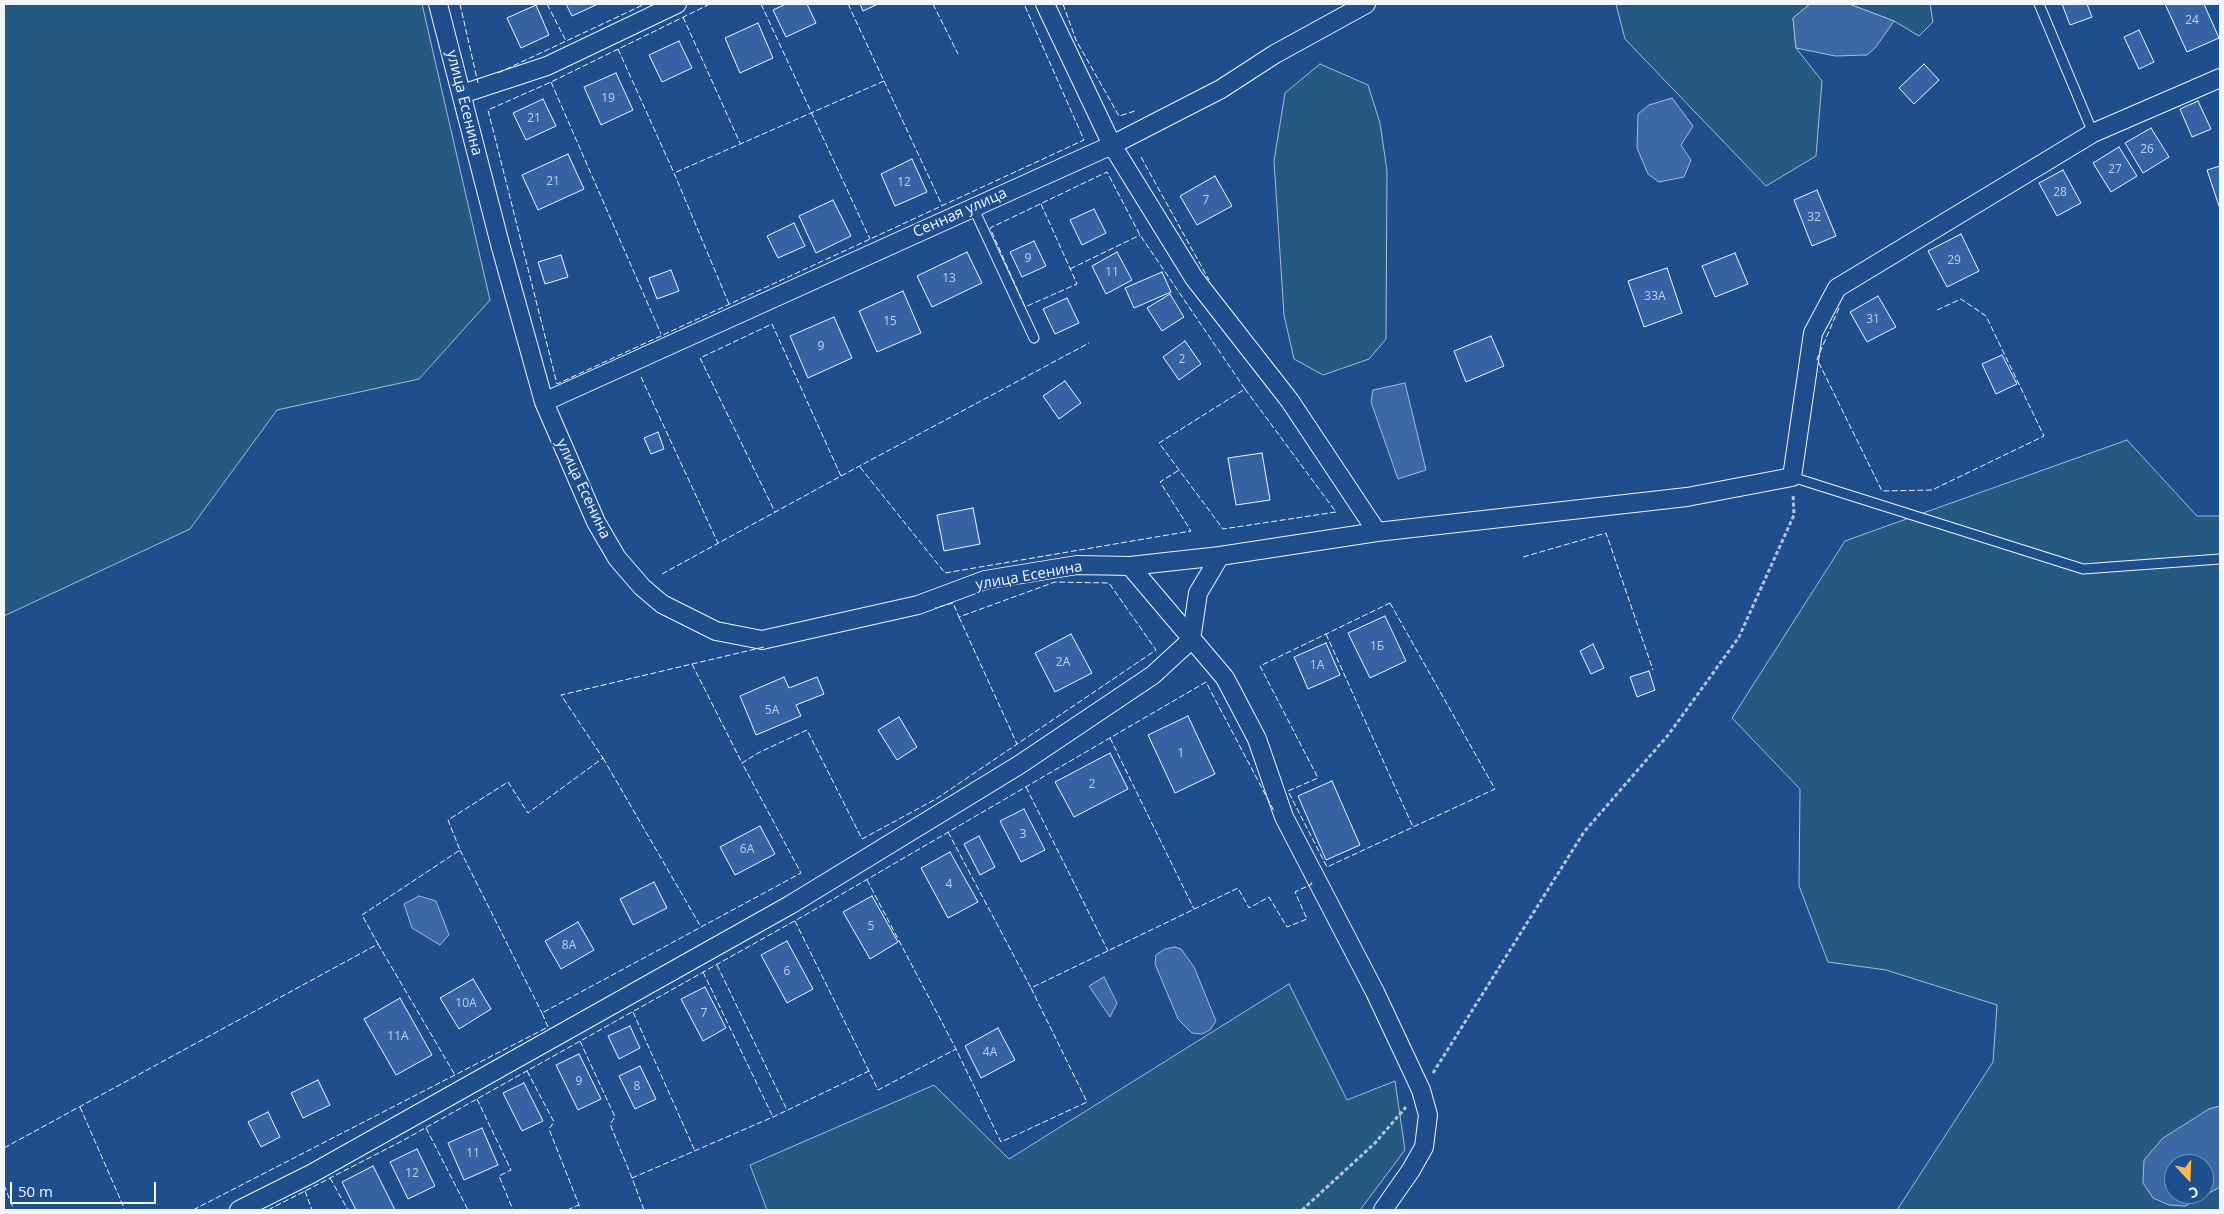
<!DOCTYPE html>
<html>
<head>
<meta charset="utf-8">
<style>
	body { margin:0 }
	#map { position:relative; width:2224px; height:1214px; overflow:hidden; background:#1f4e8c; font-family:"Open Sans",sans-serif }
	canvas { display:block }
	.frame { position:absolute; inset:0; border:5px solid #f2f6ff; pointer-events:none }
	.north { position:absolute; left:2164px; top:1154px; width:50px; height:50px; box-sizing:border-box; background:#1f4e8c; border:1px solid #7391ba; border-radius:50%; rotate:160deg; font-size:14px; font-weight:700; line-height:20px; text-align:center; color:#f2f6ff }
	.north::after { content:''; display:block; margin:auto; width:18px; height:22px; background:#ffb74d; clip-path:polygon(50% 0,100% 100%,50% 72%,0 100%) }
	.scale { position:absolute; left:10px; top:1182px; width:146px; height:22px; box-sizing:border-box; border:2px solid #f2f6ff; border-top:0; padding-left:6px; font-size:15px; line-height:18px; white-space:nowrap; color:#f2f6ff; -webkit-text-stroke:4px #1f4e8c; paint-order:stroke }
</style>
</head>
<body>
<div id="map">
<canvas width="2224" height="1214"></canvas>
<div class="frame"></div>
<div class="north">С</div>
<div class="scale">50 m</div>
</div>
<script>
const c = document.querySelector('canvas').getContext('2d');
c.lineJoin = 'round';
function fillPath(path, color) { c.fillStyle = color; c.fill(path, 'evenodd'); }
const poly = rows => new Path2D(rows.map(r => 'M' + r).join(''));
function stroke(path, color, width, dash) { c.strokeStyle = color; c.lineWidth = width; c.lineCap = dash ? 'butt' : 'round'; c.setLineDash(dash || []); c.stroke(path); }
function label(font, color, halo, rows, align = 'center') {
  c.font = font + ' "Open Sans",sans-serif'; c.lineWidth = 4; c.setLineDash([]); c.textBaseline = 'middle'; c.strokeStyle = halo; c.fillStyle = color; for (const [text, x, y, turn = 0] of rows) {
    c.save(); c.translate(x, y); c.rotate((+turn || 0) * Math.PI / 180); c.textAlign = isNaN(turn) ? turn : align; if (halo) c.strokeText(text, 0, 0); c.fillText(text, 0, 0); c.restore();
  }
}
const green = poly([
	[4,4,422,4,490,300,419,379,277,410,190,529,4,616,4,4],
	[1616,4,1810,4,1793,18,1796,48,1822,81,1816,156,1766,186,1625,39,1616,4],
	[1849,4,1930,4,1933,22,1919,36,1894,21,1849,4],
	[1320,64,1368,85,1380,123,1387,171,1386,339,1369,359,1323,375,1294,359,1284,315,1274,161,1285,93,1320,64],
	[2127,440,2197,516,2220,516,2220,1106,2209,1109,2143,1183,2185,1206,2220,1187,2220,1210,1897,1210,1993,1062,1997,1005,1886,970,1828,962,1799,886,1800,789,1732,718,1845,541,2127,440],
	[1289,984,1347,1100,1395,1081,1405,1150,1360,1210,767,1210,750,1165,934,1085,1009,1159,1289,984]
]);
fillPath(green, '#245a82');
stroke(green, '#a8bbd7', 1);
const water = poly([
	[1810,4,1849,4,1894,21,1876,47,1867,55,1835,56,1796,48,1793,18,1810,4],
	[1672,98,1693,126,1681,145,1691,160,1684,177,1659,182,1648,174,1637,148,1638,114,1649,105,1672,98],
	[1405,383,1426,470,1398,479,1371,402,1373,390,1405,383],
	[419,896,436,901,449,935,440,945,412,928,404,904,419,896],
	[1175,947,1181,949,1194,967,1216,1021,1210,1030,1202,1034,1192,1033,1178,1019,1155,964,1156,955,1165,949,1175,947],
	[1104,977,1117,1003,1110,1017,1089,986,1104,977],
	[2220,1106,2220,1187,2185,1206,2169,1205,2153,1198,2143,1183,2144,1160,2163,1138,2209,1109,2220,1106],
	[2174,1164,2204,1164,2204,1194,2174,1194,2174,1164]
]);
fillPath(water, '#3b69a3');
stroke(water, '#a8bbd7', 1);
const building = poly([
	[566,4,598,4,572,16,566,4],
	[786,4,807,4,816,23,786,37,773,10,786,4],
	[860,4,878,4,863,11,860,4],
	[2062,4,2087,4,2092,17,2070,25,2062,4],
	[2165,4,2204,4,2219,38,2187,52,2165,4],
	[536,5,549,35,521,48,507,18,536,5],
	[758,23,773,58,740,73,725,38,758,23],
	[2139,30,2154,62,2139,69,2124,37,2139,30],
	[679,41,692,68,662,82,649,55,679,41],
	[1924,64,1939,80,1914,104,1899,88,1924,64],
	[616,73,633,110,601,125,584,87,616,73],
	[543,99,556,126,526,140,513,113,543,99],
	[2198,101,2211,129,2192,137,2180,109,2198,101],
	[2151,128,2169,157,2143,173,2125,143,2151,128],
	[2119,147,2137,176,2111,192,2093,163,2119,147],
	[568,154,584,189,538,210,522,175,568,154],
	[912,159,927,192,895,206,881,174,912,159],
	[2220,166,2220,209,2207,170,2220,166],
	[2063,170,2081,203,2057,216,2039,183,2063,170],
	[1215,176,1232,206,1197,225,1180,196,1215,176],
	[1817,190,1836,236,1812,246,1794,200,1817,190],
	[833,200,851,236,816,253,799,216,833,200],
	[1094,209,1106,233,1082,245,1070,220,1094,209],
	[794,223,805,246,778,258,767,236,794,223],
	[1961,234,1979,271,1947,287,1928,251,1961,234],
	[1034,241,1046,266,1022,277,1010,252,1034,241],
	[967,252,982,283,932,307,917,276,967,252],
	[1117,252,1132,280,1106,294,1092,266,1117,252],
	[1735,253,1748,284,1715,297,1702,266,1735,253],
	[561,255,568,277,545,284,538,262,561,255],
	[1667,268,1682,313,1644,327,1628,281,1667,268],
	[671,270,679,291,657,299,649,278,671,270],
	[1162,272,1171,292,1134,308,1125,288,1162,272],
	[903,291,921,333,877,352,859,311,903,291],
	[1170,294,1184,317,1162,331,1147,308,1170,294],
	[1878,296,1896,327,1867,342,1850,312,1878,296],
	[1067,298,1079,323,1055,334,1043,309,1067,298],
	[834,317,852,358,808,378,790,336,834,317],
	[1491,336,1504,366,1466,382,1454,351,1491,336],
	[1185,341,1201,364,1179,380,1163,357,1185,341],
	[2002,355,2017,384,1996,394,1982,364,2002,355],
	[1065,381,1081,403,1059,419,1043,396,1065,381],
	[658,432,664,449,651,454,644,438,658,432],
	[1262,453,1270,500,1236,505,1228,458,1262,453],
	[973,508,980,544,944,551,937,515,973,508],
	[1385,616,1406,661,1370,678,1348,633,1385,616],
	[1071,634,1092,673,1055,692,1035,653,1071,634],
	[1326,643,1340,675,1308,689,1294,657,1326,643],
	[1593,644,1604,668,1591,674,1580,651,1593,644],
	[1649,671,1655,690,1637,697,1630,677,1649,671],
	[784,677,789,688,817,677,824,694,796,705,801,716,756,735,740,696,784,677],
	[1188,716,1215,774,1175,793,1148,735,1188,716],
	[899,717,917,747,897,760,878,730,899,717],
	[1110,753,1128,789,1074,817,1055,782,1110,753],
	[1332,781,1360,845,1326,860,1298,796,1332,781],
	[1024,809,1045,850,1021,862,1000,821,1024,809],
	[760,826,775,854,735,875,720,847,760,826],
	[979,836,995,867,980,875,964,844,979,836],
	[950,852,978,902,948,918,921,868,950,852],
	[654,882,667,908,633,925,620,899,654,882],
	[872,896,898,942,870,959,843,912,872,896],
	[578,922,594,950,561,969,545,941,578,922],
	[787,941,813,989,787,1003,761,955,787,941],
	[473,979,491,1009,459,1029,440,998,473,979],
	[705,987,726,1028,703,1041,681,999,705,987],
	[400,998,432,1055,396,1075,364,1019,400,998],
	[630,1026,640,1048,619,1059,608,1036,630,1026],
	[998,1028,1015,1060,981,1078,965,1046,998,1028],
	[579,1054,601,1099,578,1110,556,1065,579,1054],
	[640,1066,656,1099,635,1109,619,1076,640,1066],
	[318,1080,330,1105,303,1118,291,1093,318,1080],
	[524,1083,543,1121,522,1131,503,1093,524,1083],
	[268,1112,280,1137,261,1147,248,1122,268,1112],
	[482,1128,498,1165,464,1180,448,1143,482,1128],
	[417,1149,435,1186,408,1199,390,1162,417,1149],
	[373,1166,395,1210,356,1210,342,1182,373,1166]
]);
fillPath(building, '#3563a3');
stroke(building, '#f2f6ff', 1);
const lane = poly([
	[2039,4,2093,133],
	[973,207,1034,338],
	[1792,477,2083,569,2220,559]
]);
const street = poly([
	[438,4,500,244,544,402,596,522,617,558,642,587,662,604,716,631,762,640,918,605,985,580,1077,565,1130,566,1220,556,1377,532,1687,497,1792,477,1813,333,1837,288,2093,133,2220,78],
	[1045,4,1112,145,1194,278,1290,401,1377,532],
	[462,94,547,66,677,4],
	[544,402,1112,145,1221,89,1275,54,1366,4],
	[1130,566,1225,678,1257,739,1284,817,1375,992,1421,1090,1428,1115,1424,1147,1411,1170,1383,1210],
	[239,1210,311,1174,790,905,1019,765,1153,675,1191,640,1198,593,1220,556]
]);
stroke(lane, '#f2f6ff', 11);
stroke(street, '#f2f6ff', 20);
stroke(poly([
	[1433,1073,1584,832,1669,734,1739,637,1794,515,1793,494],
	[1302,1210,1375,1143,1406,1107]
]), '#b3c4dc', 3, [4, 2.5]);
stroke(lane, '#1f4e8c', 9);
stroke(street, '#1f4e8c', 18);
stroke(poly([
	[460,4,478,83],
	[547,4,566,41],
	[710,4,551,82,488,110,557,384,1084,140,1024,4],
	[761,4,870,239],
	[848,4,942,205],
	[933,4,958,54],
	[1063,4,1076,40,1119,116,1135,111],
	[683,17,740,143],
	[618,49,674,173],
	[498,73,645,4],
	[551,82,661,334],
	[1141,157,1209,280],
	[1041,204,1077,284,1025,307,990,228,1107,172,1140,235,1245,389],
	[1070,269,1140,235],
	[729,304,674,173,884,81],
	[1839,308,1817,359,1882,491,1932,490,2044,436,1986,316,1961,299,1937,310],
	[641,377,718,543],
	[1245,389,1336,512,1223,529,1159,443,1245,389],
	[860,467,945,573,1191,531,1160,482,1179,470],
	[841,476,1089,343],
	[1523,557,1606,533,1653,670],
	[662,574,841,476,772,324,700,358,775,512],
	[1390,603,1495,789,1327,867,1288,791,1318,778,1260,666,1390,603],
	[959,617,1017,744],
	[1326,634,1413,827],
	[692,664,742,763],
	[1110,738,1194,909],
	[603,758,701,927],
	[1026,787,1108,951],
	[948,832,1031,988],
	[460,850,542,1013],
	[867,880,956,1049],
	[795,921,869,1071],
	[378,944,455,1075],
	[717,965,787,1110],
	[703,972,773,1117],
	[633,1012,695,1151],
	[580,1041,615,1117,610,1124,632,1178],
	[527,1071,554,1122,549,1129,579,1205],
	[477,1099,511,1170,499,1176,513,1210],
	[80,1107,125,1210],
	[426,1128,468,1210],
	[4,1148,378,944,362,915,460,850,448,820,508,782,528,813,603,758,561,695,764,647],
	[330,1178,348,1210],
	[4,1185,14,1210],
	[305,1191,312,1210],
	[193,1210,548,1027,542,1013,801,873,742,763,758,753,807,730,862,839,936,799,1156,650,1109,583,1055,582,959,617,953,603,935,608],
	[268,1210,402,1141,830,901,1206,682,1274,811],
	[567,1210,579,1205,581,1210],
	[644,1210,632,1178,773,1117,869,1071,878,1090,956,1049,1001,1142,1087,1102,1031,988,1238,888,1249,908,1269,897,1287,927,1307,919,1295,892,1312,884,1311,882]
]), '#f2f6ff', 1, [6, 2.5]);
label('12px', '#c3d1e8', null, [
	["24",2192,21],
	["19",608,99],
	["21",534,119],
	["26",2147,150],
	["27",2115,170],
	["21",553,182],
	["12",904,183],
	["28",2060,193],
	["7",1206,201],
	["32",1814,218],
	["9",1028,259],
	["29",1954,261],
	["11",1112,273],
	["13",949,279],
	["33А",1655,297],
	["31",1873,320],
	["15",890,322],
	["9",821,347],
	["2",1182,360],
	["1Б",1377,647],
	["2А",1063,663],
	["1А",1317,666],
	["5А",772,711],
	["1",1181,754],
	["2",1092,785],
	["3",1023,835],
	["6А",747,850],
	["4",949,885],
	["5",871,927],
	["8А",569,946],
	["6",787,972],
	["10А",466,1004],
	["7",704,1014],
	["11А",398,1037],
	["4А",990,1053],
	["9",579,1082],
	["8",637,1087],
	["11",473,1154],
	["12",412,1174]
]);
label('15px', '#f2f6ff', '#1f4e8c', [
	["улица Есенина",464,103,76],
	["Сенная улица",960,213,-24],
	["улица Есенина",583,489,65],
	["улица Есенина",1029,576,-10]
]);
</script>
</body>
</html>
